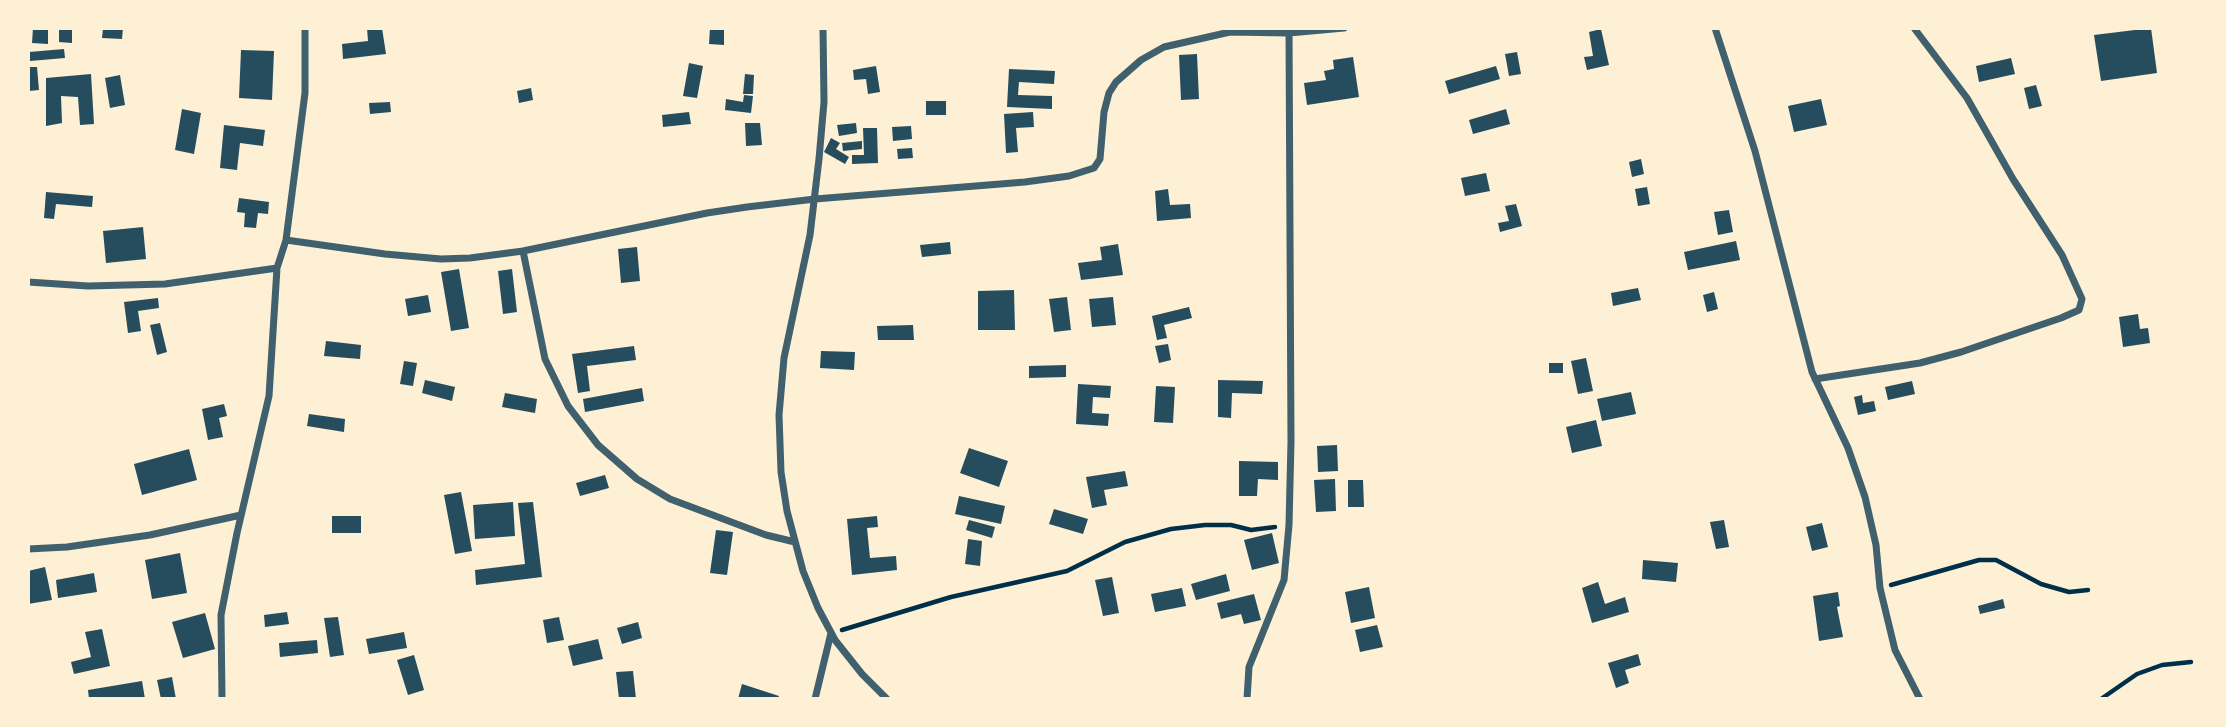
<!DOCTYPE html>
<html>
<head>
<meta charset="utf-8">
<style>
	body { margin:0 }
	#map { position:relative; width:2226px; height:727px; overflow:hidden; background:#fdf0d5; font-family:"Times New Roman",serif }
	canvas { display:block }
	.frame { position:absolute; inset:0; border:30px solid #fdf0d5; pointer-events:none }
</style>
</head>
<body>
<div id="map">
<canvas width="2226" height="727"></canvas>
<div class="frame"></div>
</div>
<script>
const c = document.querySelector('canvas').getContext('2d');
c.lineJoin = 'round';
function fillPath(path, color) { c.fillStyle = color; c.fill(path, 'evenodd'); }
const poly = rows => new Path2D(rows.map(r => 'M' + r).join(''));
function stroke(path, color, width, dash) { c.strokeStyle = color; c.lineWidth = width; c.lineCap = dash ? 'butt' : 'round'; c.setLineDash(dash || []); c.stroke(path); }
fillPath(poly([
	[33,28,48,28,48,44,32,43],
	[59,28,72,28,72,43,59,42],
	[103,28,123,28,122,39,102,38],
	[367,28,382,28,386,54,343,59,342,44,368,41],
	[710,28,724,28,724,45,709,44],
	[2151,28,2157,73,2101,81,2094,35],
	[1601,29,1609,65,1587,70,1584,57,1593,56,1589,32],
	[64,49,65,58,30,61,29,52],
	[241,50,274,51,272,100,239,98],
	[1517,52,1521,74,1509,76,1505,54],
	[1197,54,1199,99,1181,100,1179,55],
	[1353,57,1359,97,1307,105,1304,83,1326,80,1324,71,1334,69,1333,60],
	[2011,58,2015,74,1979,82,1976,66],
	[689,63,703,66,697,98,683,96],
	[876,66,880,92,868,94,866,79,854,80,853,70],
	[1496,66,1500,79,1449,94,1445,81],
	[28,67,37,67,39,90,29,91],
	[1009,69,1055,71,1054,84,1019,82,1018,95,1052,96,1052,109,1007,107],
	[91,74,94,124,80,125,78,97,61,96,62,123,46,126,46,78],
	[745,74,754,75,753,94,743,94],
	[120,75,125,105,110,108,105,78],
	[2036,85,2042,106,2029,109,2024,88],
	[531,88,533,100,519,103,517,91],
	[744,95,753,96,751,113,725,110,726,99,743,102],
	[1821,99,1827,125,1794,132,1788,106],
	[926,101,946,101,946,115,926,115],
	[390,102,391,112,370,114,369,103],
	[182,109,201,113,194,154,175,150],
	[1506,109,1510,124,1473,134,1469,120],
	[689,112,691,124,663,127,662,115],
	[1033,112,1034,127,1016,128,1018,152,1006,153,1004,114],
	[745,123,760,123,762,145,746,146],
	[856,123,857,133,839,136,837,125],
	[224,125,265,130,263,146,240,143,237,170,220,168],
	[911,126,912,139,893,141,892,127],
	[863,128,877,128,878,163,852,164,852,155,864,155],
	[831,138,840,143,836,149,849,157,845,164,824,152],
	[862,141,862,149,843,151,842,143],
	[912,148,913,158,898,159,897,149],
	[1641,159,1644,174,1632,177,1629,162],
	[1486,173,1490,191,1465,196,1461,178],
	[1647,187,1650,204,1638,206,1635,189],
	[1168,189,1170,205,1190,204,1191,218,1157,221,1155,191],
	[46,192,93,196,92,207,56,204,54,219,44,218],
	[239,198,269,202,268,214,258,213,256,228,244,227,245,213,237,212],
	[1516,204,1522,226,1500,232,1498,223,1509,221,1505,206],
	[1729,210,1733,232,1718,235,1714,212],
	[143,227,146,259,106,263,103,231],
	[1736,241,1740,260,1688,270,1684,252],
	[950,242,951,254,922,257,920,245],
	[1118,244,1123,275,1081,280,1078,263,1102,260,1100,247],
	[637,247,640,281,621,283,618,249],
	[459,269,469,328,451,331,441,272],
	[512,269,517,312,503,314,498,271],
	[1638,288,1641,300,1613,306,1611,293],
	[1014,290,1015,330,978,330,978,291],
	[1714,292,1718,309,1707,312,1703,295],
	[428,295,431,312,408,316,405,299],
	[1067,297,1071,330,1054,332,1049,299],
	[1113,297,1116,325,1092,327,1089,299],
	[158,298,159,308,138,311,141,331,128,333,124,302],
	[1189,307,1192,318,1164,325,1167,338,1157,340,1152,316],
	[2138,314,2140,329,2148,328,2150,343,2123,347,2119,317],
	[160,323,167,352,157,355,150,325],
	[913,325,914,340,878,340,877,326],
	[326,341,361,345,360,359,324,356],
	[1168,344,1171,360,1159,363,1155,346],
	[634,346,636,360,587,366,590,391,578,393,572,354],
	[821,351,855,352,854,370,820,368],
	[1586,358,1593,391,1578,394,1571,361],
	[404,361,417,363,413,386,400,384],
	[1549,363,1563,363,1563,373,1549,373],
	[1066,365,1066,377,1029,378,1029,366],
	[425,380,455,387,452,401,422,393],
	[1218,380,1263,381,1262,394,1232,393,1231,418,1218,417],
	[1912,381,1915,394,1888,400,1885,387],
	[1078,384,1111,386,1110,398,1093,397,1092,413,1109,414,1108,426,1076,424],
	[1156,386,1175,387,1173,423,1154,422],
	[642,388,644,401,585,412,583,399],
	[1631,392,1636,414,1602,421,1597,399],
	[505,393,537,399,535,413,502,407],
	[1862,395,1863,403,1874,401,1876,411,1858,415,1854,397],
	[224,404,227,416,219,418,223,437,208,440,202,409],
	[309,414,345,419,344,432,307,426],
	[1596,420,1602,446,1572,453,1566,427],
	[1337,445,1338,471,1318,472,1317,446],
	[969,448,1008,461,999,487,960,473],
	[189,449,197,480,142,495,134,464],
	[1239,461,1278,462,1278,480,1258,479,1257,496,1239,496],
	[1125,471,1128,486,1104,490,1107,505,1092,508,1086,477],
	[605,475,609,488,580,496,576,483],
	[1335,479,1336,511,1316,512,1314,480],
	[1348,480,1363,480,1364,507,1348,507],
	[461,492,472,551,455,554,444,495],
	[959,496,1005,506,1001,524,955,514],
	[513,502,515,536,475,539,473,505],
	[533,502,542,577,476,585,475,570,525,564,518,503],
	[1054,509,1088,519,1083,534,1049,524],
	[332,516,361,516,361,533,332,533],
	[877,516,878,527,867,528,870,558,896,556,897,570,852,575,847,519],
	[969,520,995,527,992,538,966,530],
	[1724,520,1729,547,1716,549,1710,522],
	[1822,523,1828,547,1812,551,1806,527],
	[716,530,733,532,727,575,710,573],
	[1272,533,1279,563,1252,570,1244,540],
	[968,539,982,541,980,566,965,564],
	[180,553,187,593,152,599,145,560],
	[1643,560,1678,563,1676,582,1642,579],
	[45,567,52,600,28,604,28,571],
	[94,573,97,592,58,598,56,580],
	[1226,574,1230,591,1196,600,1191,584],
	[1112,577,1119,613,1103,616,1095,580],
	[1598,582,1605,604,1625,597,1629,612,1592,623,1582,588],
	[1369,587,1375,618,1351,623,1345,592],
	[1182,588,1186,606,1155,612,1151,594],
	[1838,592,1840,606,1837,607,1843,637,1819,641,1813,596],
	[1254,594,1261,620,1244,624,1241,614,1221,619,1217,603],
	[2003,599,2005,608,1980,614,1978,606],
	[287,612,289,624,265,627,264,615],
	[205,613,215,649,183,658,172,622],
	[338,617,344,655,330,657,324,618],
	[559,617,564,640,547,643,543,620],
	[638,622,642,638,622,644,617,628],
	[1377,625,1383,647,1360,652,1355,630],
	[102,629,110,666,74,674,71,662,91,657,85,632],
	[404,632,407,648,369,654,366,639],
	[598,639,603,659,573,666,568,646],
	[317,640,318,653,280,657,279,643],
	[1638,654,1641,665,1625,670,1629,683,1616,688,1608,663],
	[414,655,424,690,408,695,397,660],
	[633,671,636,699,619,699,616,672],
	[172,677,176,699,161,699,157,680],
	[142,681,145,699,89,699,88,690],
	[742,684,779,696,778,699,738,699]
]), '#264d5e');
stroke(poly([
	[1891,585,1979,560,1996,560,2041,584,2069,592,2088,590],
	[842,630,951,597,1067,571,1125,542,1171,529,1205,525,1231,525,1251,530,1275,527],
	[2101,699,2137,674,2162,665,2191,662]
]), '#003049', 4.5);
stroke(poly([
	[823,28,824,102,819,159,810,235,784,358,779,415,781,472,787,511,803,571,818,608,835,640,862,674,887,699],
	[1715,28,1755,151,1812,372,1848,448,1865,497,1876,545,1880,588,1895,650,1920,699],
	[286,240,385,254,441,259,470,258,523,251,707,213,747,207,815,199,1025,182,1069,176,1094,168,1100,159,1104,112,1109,93,1116,82,1141,60,1164,47,1230,32,1289,33,1344,28],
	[523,251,545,359,568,406,598,445,637,479,670,499,766,535,795,542],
	[28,282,88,286,165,284,277,268],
	[1815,379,1920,363,1961,352,2061,318,2079,310,2082,299,2062,255,2013,179,1967,98,1914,28],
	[28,549,67,547,150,535,241,515],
	[222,699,221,615,237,533,269,396,277,268,286,240,305,93,305,28],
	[815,699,831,633],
	[1247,699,1249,667,1284,580,1289,525,1291,442,1289,28]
]), '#3f606c', 7);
</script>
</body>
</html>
